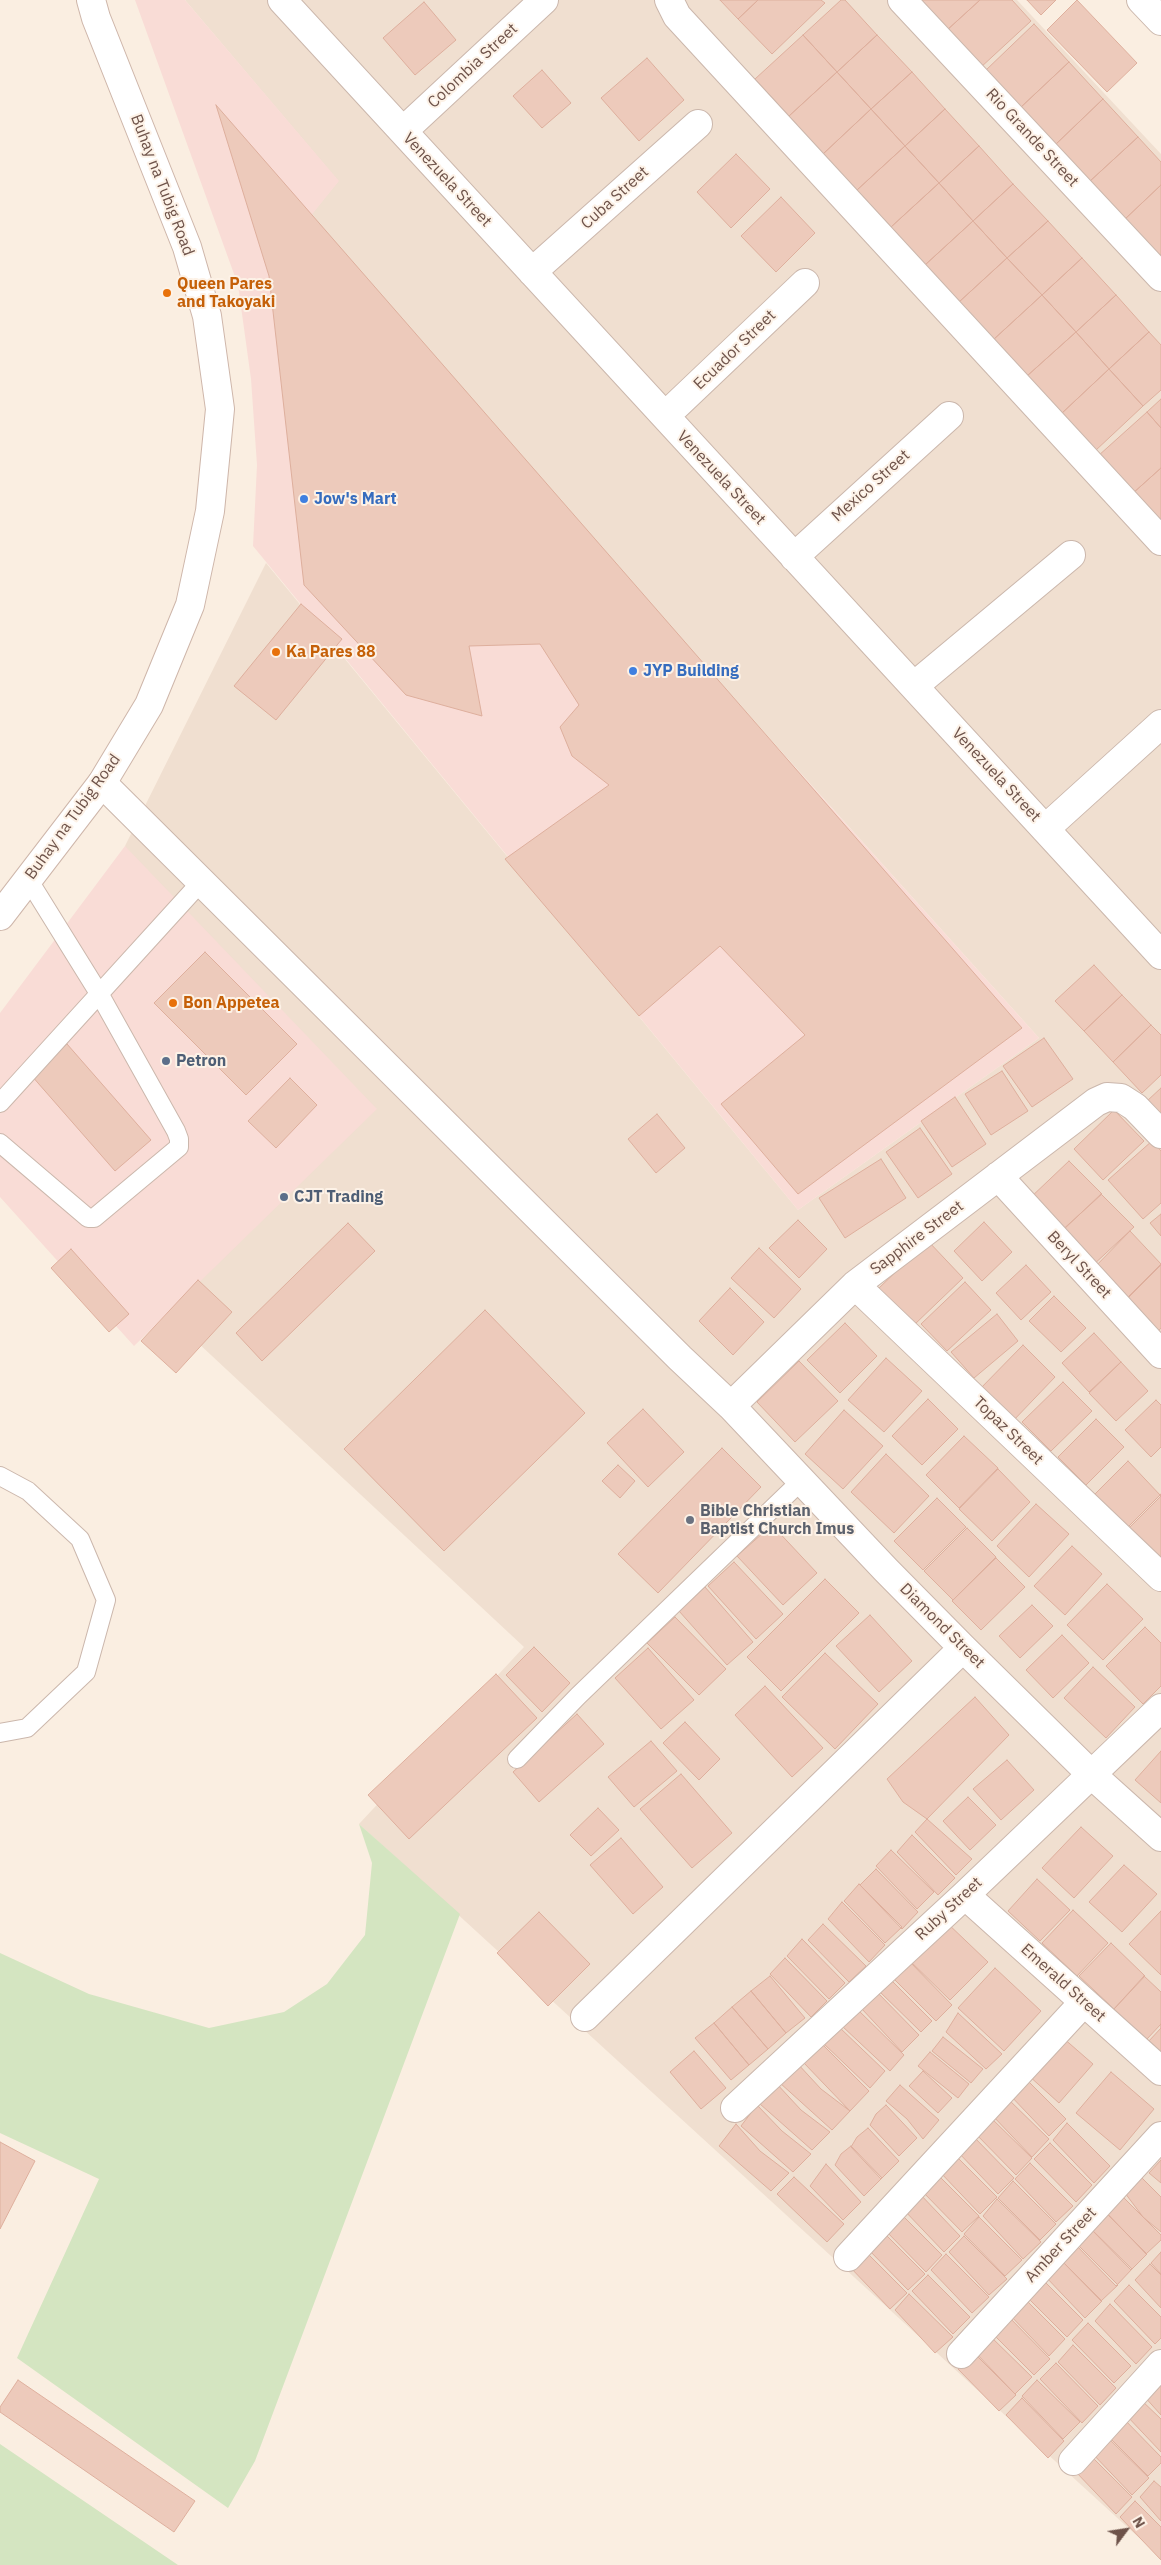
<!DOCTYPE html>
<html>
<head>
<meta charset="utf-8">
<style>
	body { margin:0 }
	#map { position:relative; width:1161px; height:2565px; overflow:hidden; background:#faeee1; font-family:"IBM Plex Sans",sans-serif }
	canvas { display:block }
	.north { position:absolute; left:1101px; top:2505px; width:50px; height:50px; -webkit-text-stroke:4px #fdf2e7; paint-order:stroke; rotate:59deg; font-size:14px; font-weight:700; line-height:20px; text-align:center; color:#6e534a }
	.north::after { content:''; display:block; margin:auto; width:18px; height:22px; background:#6e534a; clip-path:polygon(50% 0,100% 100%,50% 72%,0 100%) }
</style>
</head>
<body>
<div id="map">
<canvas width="1161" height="2565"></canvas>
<div class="north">N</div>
</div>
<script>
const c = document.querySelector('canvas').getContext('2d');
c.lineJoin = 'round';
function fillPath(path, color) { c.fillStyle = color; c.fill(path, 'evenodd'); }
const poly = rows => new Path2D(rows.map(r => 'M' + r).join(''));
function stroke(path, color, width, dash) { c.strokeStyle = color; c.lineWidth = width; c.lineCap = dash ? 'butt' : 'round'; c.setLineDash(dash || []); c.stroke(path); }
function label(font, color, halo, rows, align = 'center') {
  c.font = font + ' "IBM Plex Sans",sans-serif'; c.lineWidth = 4; c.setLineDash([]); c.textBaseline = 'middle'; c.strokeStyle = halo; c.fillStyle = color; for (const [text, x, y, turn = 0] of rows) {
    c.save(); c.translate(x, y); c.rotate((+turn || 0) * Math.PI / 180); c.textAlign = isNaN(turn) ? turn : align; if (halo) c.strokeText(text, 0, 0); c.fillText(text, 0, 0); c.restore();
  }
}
fillPath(poly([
	[185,0,1017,0,1161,154,1161,2558,359,1824,524,1647,167,1314,125,846,266,563,798,1210,1039,1038,305,222,338,181]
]), '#f0dfd0');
fillPath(poly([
	[135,0,185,0,339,181,305,223,1039,1038,798,1210,253,546,257,465,251,379,238,285],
	[125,846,377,1109,134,1346,0,1197,0,1013]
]), '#f9dcd6');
fillPath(poly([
	[359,1824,460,1914,255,2461,228,2508,17,2358,99,2179,0,2133,0,1953,89,1994,209,2028,284,2012,327,1984,365,1935,372,1863],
	[0,2444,178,2565,0,2565]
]), '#d4e5c1');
const building = poly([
	[720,0,758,0,738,19,720,0],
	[758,0,821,0,825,3,772,54,738,19,758,0],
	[841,0,845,0,877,35,837,72,803,35,841,0],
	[919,0,980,0,946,31,919,0],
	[980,0,1012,0,1031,21,980,68,946,31,980,0],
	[1027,0,1056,0,1041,15,1027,0],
	[1077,0,1137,63,1107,92,1047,30,1077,0],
	[424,2,456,40,415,75,383,38,424,2],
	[1034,24,1069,62,1020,108,985,71,1034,24],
	[803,35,837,72,789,116,755,79,803,35],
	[877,35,912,72,871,109,837,72,877,35],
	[647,58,684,100,639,141,601,98,647,58],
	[1069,62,1103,99,1055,145,1020,108,1069,62],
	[542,70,571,103,542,128,513,96,542,70],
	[837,72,871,109,823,154,789,116,837,72],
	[912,72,945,109,905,146,871,109,912,72],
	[1103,99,1138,137,1089,182,1055,145,1103,99],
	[216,105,1022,1028,798,1194,721,1104,805,1035,720,946,639,1016,505,859,609,785,572,756,560,727,579,705,540,644,469,646,482,716,406,695,304,585,269,276,216,105],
	[871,109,905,146,857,190,823,154,871,109],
	[945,109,979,146,939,183,905,146,945,109],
	[1138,137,1161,162,1161,185,1124,220,1089,182,1138,137],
	[905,146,939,183,891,227,857,190,905,146],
	[979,146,1013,184,973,221,939,183,979,146],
	[736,154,770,189,731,228,697,192,736,154],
	[939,183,973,221,925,265,891,227,939,183],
	[1013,184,1048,221,1007,258,973,221,1013,184],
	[1161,185,1161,254,1159,257,1124,220,1161,185],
	[781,197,815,233,776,272,741,236,781,197],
	[973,221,1007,258,959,302,925,265,973,221],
	[1048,221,1082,258,1042,295,1007,258,1048,221],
	[1007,258,1042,295,993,340,959,302,1007,258],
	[1082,258,1116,295,1076,332,1042,295,1082,258],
	[1042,295,1076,332,1027,376,993,340,1042,295],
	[1116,295,1149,332,1109,369,1076,332,1116,295],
	[1076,332,1109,369,1061,414,1027,376,1076,332],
	[1149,332,1161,345,1161,390,1143,406,1109,369,1149,332],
	[1109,369,1143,406,1095,451,1061,414,1109,369],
	[1161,399,1161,428,1147,412,1161,399],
	[1147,412,1161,428,1161,468,1132,494,1098,456,1147,412],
	[1161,468,1161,524,1132,494,1161,468],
	[301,604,342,639,276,720,234,686,301,604],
	[205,952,297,1044,246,1095,154,1003,205,952],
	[1094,965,1122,995,1084,1031,1055,1001,1094,965],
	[1122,995,1151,1025,1113,1062,1084,1031,1122,995],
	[1151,1025,1161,1035,1161,1075,1142,1093,1113,1062,1151,1025],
	[1044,1038,1073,1079,1032,1107,1003,1066,1044,1038],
	[67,1044,151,1140,115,1171,31,1075,67,1044],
	[1002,1071,1028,1111,991,1135,965,1094,1002,1071],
	[290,1078,317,1105,276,1148,248,1121,290,1078],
	[1161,1088,1161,1115,1147,1101,1161,1088],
	[955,1097,986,1144,952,1167,921,1121,955,1097],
	[1114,1110,1144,1141,1103,1180,1074,1149,1114,1110],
	[657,1114,685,1148,656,1173,628,1139,657,1114],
	[920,1128,952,1174,918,1198,886,1152,920,1128],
	[1152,1141,1161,1151,1161,1203,1143,1219,1108,1180,1152,1141],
	[881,1159,906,1198,845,1238,819,1198,881,1159],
	[1069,1161,1102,1194,1059,1233,1029,1199,1069,1161],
	[1101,1194,1134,1227,1091,1267,1060,1233,1101,1194],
	[1161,1214,1161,1236,1150,1223,1161,1214],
	[798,1220,827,1249,799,1278,769,1248,798,1220],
	[984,1222,1012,1252,982,1281,954,1251,984,1222],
	[348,1223,375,1251,262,1361,236,1333,348,1223],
	[1130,1231,1161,1264,1123,1302,1091,1271,1130,1231],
	[928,1241,963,1278,914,1325,879,1288,928,1241],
	[759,1248,801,1289,774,1318,731,1278,759,1248],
	[71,1249,129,1314,109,1332,51,1268,71,1249],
	[1026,1265,1051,1292,1021,1320,996,1293,1026,1265],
	[1161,1265,1161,1328,1155,1335,1123,1303,1161,1265],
	[198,1280,232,1312,176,1373,141,1341,198,1280],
	[965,1282,991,1310,947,1351,921,1324,965,1282],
	[730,1288,764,1322,733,1355,699,1321,730,1288],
	[1054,1296,1086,1328,1061,1352,1029,1321,1054,1296],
	[485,1310,585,1413,444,1551,344,1449,485,1310],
	[997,1314,1018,1341,974,1378,951,1352,997,1314],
	[845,1323,877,1356,840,1393,807,1360,845,1323],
	[1094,1333,1121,1362,1089,1392,1062,1363,1094,1333],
	[1023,1345,1055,1377,1012,1422,979,1390,1023,1345],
	[886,1358,922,1391,884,1432,848,1400,886,1358],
	[799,1361,838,1401,795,1442,757,1402,799,1361],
	[1121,1362,1148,1391,1116,1421,1089,1393,1121,1362],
	[1063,1382,1092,1411,1051,1451,1022,1422,1063,1382],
	[928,1399,958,1429,922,1465,892,1436,928,1399],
	[1156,1400,1161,1405,1161,1447,1151,1457,1125,1430,1156,1400],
	[643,1409,684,1452,648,1487,607,1443,643,1409],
	[844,1410,883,1446,843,1489,805,1454,844,1410],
	[1096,1419,1124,1447,1086,1485,1058,1457,1096,1419],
	[964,1436,998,1468,959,1508,926,1475,964,1436],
	[722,1448,761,1487,658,1593,618,1554,722,1448],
	[886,1454,929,1496,894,1533,851,1492,886,1454],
	[1128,1461,1161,1496,1124,1533,1090,1499,1128,1461],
	[618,1465,635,1481,620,1498,602,1481,618,1465],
	[998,1469,1030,1502,992,1541,959,1509,998,1469],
	[1161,1494,1161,1562,1123,1532,1161,1494],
	[937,1498,966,1527,923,1570,894,1541,937,1498],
	[1036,1504,1069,1534,1029,1577,997,1546,1036,1504],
	[772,1525,817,1573,783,1605,737,1556,772,1525],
	[967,1528,996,1557,953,1600,924,1571,967,1528],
	[1072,1546,1102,1574,1065,1615,1034,1586,1072,1546],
	[996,1558,1025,1587,981,1630,952,1601,996,1558],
	[734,1562,783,1614,756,1639,708,1586,734,1562],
	[825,1579,859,1613,781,1691,747,1657,825,1579],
	[1107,1584,1143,1619,1103,1660,1067,1625,1107,1584],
	[705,1587,753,1642,727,1665,679,1611,705,1587],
	[1032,1605,1053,1626,1020,1658,999,1636,1032,1605],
	[870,1615,912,1661,879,1692,836,1646,870,1615],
	[675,1617,726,1669,699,1695,647,1643,675,1617],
	[1145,1627,1161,1643,1161,1686,1143,1704,1106,1666,1145,1627],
	[1062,1635,1089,1663,1053,1698,1026,1670,1062,1635],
	[534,1647,570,1683,542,1712,506,1675,534,1647],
	[648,1648,694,1700,661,1729,615,1678,648,1648],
	[825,1653,878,1704,835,1749,782,1697,825,1653],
	[1093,1667,1135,1707,1106,1738,1064,1698,1093,1667],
	[496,1674,537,1718,409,1839,368,1795,496,1674],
	[765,1686,823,1748,792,1777,735,1715,765,1686],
	[975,1697,1009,1735,927,1819,903,1802,887,1779,975,1697],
	[577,1714,604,1744,539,1802,513,1772,577,1714],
	[685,1722,720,1759,699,1780,663,1743,685,1722],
	[651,1741,677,1771,634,1807,608,1777,651,1741],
	[1161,1751,1161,1803,1135,1780,1161,1751],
	[1007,1760,1034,1790,1001,1820,973,1789,1007,1760],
	[681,1774,732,1833,692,1868,640,1809,681,1774],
	[968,1797,996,1825,970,1850,943,1821,968,1797],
	[598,1808,619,1830,591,1856,570,1835,598,1808],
	[927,1819,972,1859,956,1875,915,1832,927,1819],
	[1081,1827,1113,1856,1074,1898,1042,1868,1081,1827],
	[912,1835,955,1878,938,1895,897,1852,912,1835],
	[621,1838,663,1887,633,1914,590,1865,621,1838],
	[891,1850,934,1892,917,1909,876,1866,891,1850],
	[1124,1865,1157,1894,1122,1932,1089,1902,1124,1865],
	[876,1869,918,1912,902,1929,860,1885,876,1869],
	[1037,1879,1070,1910,1040,1941,1008,1911,1037,1879],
	[859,1884,902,1927,885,1943,844,1901,859,1884],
	[842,1902,885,1945,869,1962,828,1919,842,1902],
	[1073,1910,1108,1943,1077,1976,1042,1943,1073,1910],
	[1161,1911,1161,1975,1129,1944,1161,1911],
	[539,1912,590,1964,548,2006,497,1953,539,1912],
	[945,1921,988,1962,950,2000,908,1959,945,1921],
	[823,1924,866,1966,849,1982,808,1940,823,1924],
	[802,1939,845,1983,829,1999,787,1956,802,1939],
	[1111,1943,1145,1976,1114,2009,1079,1976,1111,1943],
	[785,1958,827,2001,811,2017,770,1974,785,1958],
	[909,1961,952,2005,936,2021,892,1977,909,1961],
	[995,1968,1041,2011,1004,2051,958,2008,995,1968],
	[770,1976,805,2018,786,2033,751,1991,770,1976],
	[1144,1976,1161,1992,1161,2028,1148,2042,1114,2009,1144,1976],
	[890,1979,932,2021,921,2032,879,1991,890,1979],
	[751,1991,786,2033,768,2049,732,2007,751,1991],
	[877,1992,919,2035,902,2052,862,2009,877,1992],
	[732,2007,768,2049,749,2065,714,2023,732,2007],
	[858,2010,904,2055,890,2071,842,2026,858,2010],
	[958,2013,1002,2054,986,2069,946,2032,958,2013],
	[714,2023,749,2065,731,2080,695,2038,714,2023],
	[1161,2024,1161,2052,1147,2039,1161,2024],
	[839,2027,885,2071,870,2088,823,2043,839,2027],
	[943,2037,983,2069,971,2083,932,2051,943,2037],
	[1062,2037,1093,2064,1059,2103,1028,2075,1062,2037],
	[819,2041,869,2091,850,2111,803,2062,819,2041],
	[694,2051,726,2088,701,2109,670,2072,694,2051],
	[930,2052,969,2084,958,2098,918,2066,930,2052],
	[797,2063,821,2089,850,2111,832,2130,780,2083,797,2063],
	[923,2071,952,2098,938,2113,909,2086,923,2071],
	[1111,2072,1154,2109,1120,2150,1076,2113,1111,2072],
	[1023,2076,1066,2119,1049,2136,1008,2093,1023,2076],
	[776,2083,801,2110,830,2132,812,2150,760,2104,776,2083],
	[900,2085,939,2120,923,2139,907,2119,886,2101,900,2085],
	[1006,2097,1049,2139,1032,2157,991,2114,1006,2097],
	[757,2105,782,2131,811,2154,793,2172,741,2126,757,2105],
	[886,2105,917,2138,899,2156,870,2125,876,2114,886,2105],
	[989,2116,1032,2158,1016,2175,974,2132,989,2116],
	[1067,2123,1110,2166,1094,2183,1053,2140,1067,2123],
	[736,2124,760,2151,789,2173,771,2191,719,2146,736,2124],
	[868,2128,899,2161,881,2179,851,2147,857,2137,868,2128],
	[972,2135,1014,2178,998,2194,957,2151,972,2135],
	[0,2142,35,2161,0,2229,0,2142],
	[1050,2143,1092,2185,1076,2202,1034,2159,1050,2143],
	[851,2146,882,2178,864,2196,835,2165,841,2154,851,2146],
	[954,2154,997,2197,980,2214,939,2171,954,2154],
	[1161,2160,1161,2183,1149,2173,1161,2160],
	[1030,2163,1073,2206,1056,2222,1015,2179,1030,2163],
	[826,2164,861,2202,843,2220,810,2186,826,2164],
	[936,2173,979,2216,962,2232,921,2190,936,2173],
	[1140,2176,1161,2197,1161,2232,1143,2217,1125,2193,1140,2176],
	[794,2177,844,2224,827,2242,777,2194,794,2177],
	[1013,2181,1056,2224,1040,2240,998,2198,1013,2181],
	[918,2192,960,2236,944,2252,903,2209,918,2192],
	[1121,2195,1161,2235,1161,2240,1146,2254,1105,2211,1121,2195],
	[997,2199,1041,2242,1023,2259,983,2216,997,2199],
	[1105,2212,1147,2254,1131,2270,1090,2228,1105,2212],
	[900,2213,942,2255,926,2272,885,2230,900,2213],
	[979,2217,1022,2260,1005,2276,964,2234,979,2217],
	[1089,2227,1132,2269,1116,2286,1074,2243,1089,2227],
	[882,2231,925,2274,908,2290,867,2248,882,2231],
	[964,2236,1007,2279,989,2295,949,2252,964,2236],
	[1075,2242,1118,2285,1101,2301,1060,2259,1075,2242],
	[864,2250,907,2293,890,2309,849,2266,864,2250],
	[1161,2252,1161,2274,1151,2263,1161,2252],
	[946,2254,989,2297,972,2313,931,2270,946,2254],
	[1059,2258,1102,2301,1085,2318,1044,2275,1059,2258],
	[1150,2264,1161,2275,1161,2308,1135,2280,1150,2264],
	[928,2275,970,2317,953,2334,912,2291,928,2275],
	[1040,2277,1083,2320,1067,2337,1025,2295,1040,2277],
	[1129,2285,1161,2317,1161,2338,1155,2344,1114,2301,1129,2285],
	[909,2294,953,2337,935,2353,895,2310,909,2294],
	[1023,2297,1065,2339,1049,2356,1008,2313,1023,2297],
	[1110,2304,1152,2347,1136,2364,1095,2321,1110,2304],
	[1008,2316,1050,2359,1034,2375,992,2333,1008,2316],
	[1088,2323,1131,2366,1114,2383,1072,2340,1088,2323],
	[989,2335,1032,2377,1015,2394,974,2351,989,2335],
	[1073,2345,1116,2388,1100,2405,1058,2362,1073,2345],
	[973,2352,1016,2395,999,2411,958,2369,973,2352],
	[1056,2363,1098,2406,1082,2423,1040,2379,1056,2363],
	[18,2380,195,2501,174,2532,0,2412,0,2407,18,2380],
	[1037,2380,1080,2422,1063,2439,1022,2396,1037,2380],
	[1161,2382,1161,2415,1143,2395,1161,2382],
	[1022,2398,1064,2441,1048,2458,1006,2415,1022,2398],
	[1140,2399,1161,2419,1161,2452,1126,2415,1140,2399],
	[1122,2417,1161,2457,1161,2463,1148,2476,1106,2434,1122,2417],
	[1106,2436,1149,2478,1132,2495,1091,2452,1106,2436],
	[1090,2455,1132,2497,1116,2514,1075,2471,1090,2455],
	[1154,2481,1161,2487,1161,2521,1140,2497,1154,2481],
	[1135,2501,1161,2527,1161,2560,1120,2517,1135,2501]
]);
fillPath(building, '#edcabb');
stroke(building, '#deaf9d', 1);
const service = poly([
	[0,1103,201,882],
	[0,1143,88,1218,94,1218,179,1147,179,1139,176,1131,100,995,28,879],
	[0,1476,28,1491,80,1539,106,1600,86,1672,27,1728,0,1733],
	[517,1759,578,1696,801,1481]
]);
const minor = poly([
	[282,0,1161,955],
	[669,0,677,16,1161,541],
	[902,0,1161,277],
	[1141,0,1161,21],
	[403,131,544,0],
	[532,272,698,124],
	[665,416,805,283],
	[794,557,949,416],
	[914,686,1071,555],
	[102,783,680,1358,731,1406,886,1570,963,1648,1092,1775,1161,1837],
	[1045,829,1161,724],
	[998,1176,1161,1354],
	[855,1285,1161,1577],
	[731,1406,855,1285,1096,1102,1107,1097,1121,1098,1135,1107,1161,1134],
	[965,1895,1161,2071],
	[585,2017,963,1648],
	[735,2108,965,1895,1161,1708],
	[848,2257,1084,2002],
	[961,2354,1161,2136],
	[1073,2461,1161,2364]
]);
const secondary = poly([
	[0,916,102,783,149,705,190,605,210,511,220,409,207,316,187,247,96,18,91,0]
]);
stroke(service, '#cbb7ac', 20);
stroke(minor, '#cbb7ac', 30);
stroke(secondary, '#ceb6aa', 30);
stroke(service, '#fff', 18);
stroke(minor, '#fff', 28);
stroke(secondary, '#fff', 28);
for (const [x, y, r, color] of [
	[167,293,5,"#e8710a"],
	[304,499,5,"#3f7fe0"],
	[276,652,5,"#e8710a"],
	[633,671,5,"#3f7fe0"],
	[173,1003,5,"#e8710a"],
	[166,1061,5,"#5c6f8a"],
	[284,1197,5,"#5c6f8a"],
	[690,1520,5,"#6b7280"]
]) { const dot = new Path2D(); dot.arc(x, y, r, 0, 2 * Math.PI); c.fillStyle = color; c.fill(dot); stroke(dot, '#fdf2e7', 2); }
label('16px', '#6e534a', '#fdf2e7', [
	["Colombia Street",473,66,-43],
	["Rio Grande Street",1032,138,47],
	["Venezuela Street",447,180,47],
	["Buhay na Tubig Road",162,185,69],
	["Cuba Street",615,198,-42],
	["Ecuador Street",735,350,-44],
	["Venezuela Street",721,478,47],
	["Mexico Street",871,486,-42],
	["Venezuela Street",996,775,47],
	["Buhay na Tubig Road",73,817,-54],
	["Sapphire Street",917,1238,-37],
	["Beryl Street",1079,1265,47],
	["Topaz Street",1008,1431,44],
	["Diamond Street",942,1626,45],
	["Ruby Street",949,1909,-43],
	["Emerald Street",1063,1983,42],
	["Amber Street",1061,2245,-47]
]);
label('bold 16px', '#c56008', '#fdf2e7', [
	["Queen Pares",177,284],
	["and Takoyaki",177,302],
	["Ka Pares 88",286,652],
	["Bon Appetea",183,1003]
], 'left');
label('bold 16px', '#366cbe', '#fdf2e7', [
	["Jow's Mart",314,499],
	["JYP Building",643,671]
], 'left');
label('bold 16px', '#4e5e75', '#fdf2e7', [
	["Petron",176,1061],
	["CJT Trading",294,1197]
], 'left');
label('bold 16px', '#5b616d', '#fdf2e7', [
	["Bible Christian",700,1511],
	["Baptist Church Imus",700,1529]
], 'left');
</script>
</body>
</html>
